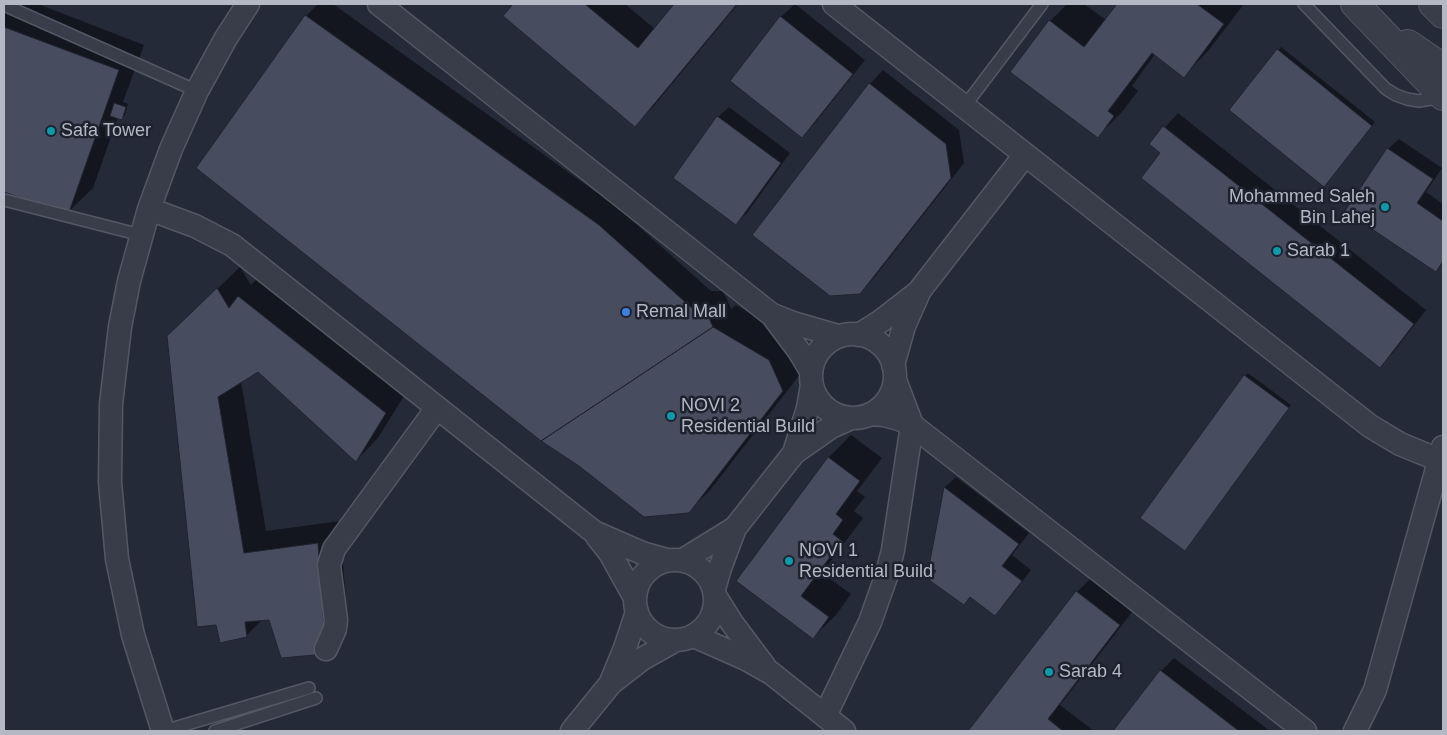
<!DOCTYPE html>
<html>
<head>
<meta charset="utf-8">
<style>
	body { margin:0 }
	#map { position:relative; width:1447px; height:735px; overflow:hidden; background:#252a39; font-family:Arial,sans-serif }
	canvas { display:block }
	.frame { position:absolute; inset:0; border:5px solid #b4b8c5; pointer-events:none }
</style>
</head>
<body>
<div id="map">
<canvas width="1447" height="735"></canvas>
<div class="frame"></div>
</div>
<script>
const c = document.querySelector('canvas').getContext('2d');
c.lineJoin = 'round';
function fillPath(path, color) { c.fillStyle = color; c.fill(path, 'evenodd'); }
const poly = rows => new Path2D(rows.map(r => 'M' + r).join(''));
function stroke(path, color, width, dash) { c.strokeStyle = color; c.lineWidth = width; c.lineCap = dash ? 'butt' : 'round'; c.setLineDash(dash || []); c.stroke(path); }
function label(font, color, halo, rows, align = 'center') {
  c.font = font + ' Arial,sans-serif'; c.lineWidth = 5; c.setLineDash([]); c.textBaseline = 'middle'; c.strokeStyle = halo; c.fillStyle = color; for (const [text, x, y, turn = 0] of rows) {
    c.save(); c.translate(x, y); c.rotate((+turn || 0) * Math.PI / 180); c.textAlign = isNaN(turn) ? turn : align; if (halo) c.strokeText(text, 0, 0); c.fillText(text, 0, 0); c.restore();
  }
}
fillPath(poly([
	[4,4,38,4,144,45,123,102,128,104,125,115,122,118,118,117,93,188,67,213,4,191],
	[318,4,333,4,617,207,711,291,723,291,731,309,736,305,791,338,805,368,711,489,688,512,198,168,306,16],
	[515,4,625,4,655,29,676,4,738,4,653,107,635,125,504,16],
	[795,4,865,60,815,123,802,137,781,17],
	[1067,4,1084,4,1106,20,1118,4,1244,4,1208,51,1184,76,1155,54,1132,86,1138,91,1122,112,1098,136,1050,21],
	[1281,47,1375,122,1327,182,1230,110],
	[883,70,959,130,964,163,873,279,860,292,870,84],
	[729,107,790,153,747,213,736,223,718,117],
	[1178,113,1426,310,1393,353,1379,366,1162,153,1150,144],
	[1399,139,1442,168,1426,192,1443,204,1443,263,1435,271,1347,210,1388,149],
	[240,267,251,285,261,275,407,391,378,438,356,461,259,370,241,381,266,531,340,521,348,631,325,653,270,619,262,620,246,636,191,314],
	[1248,373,1291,405,1188,546,1245,376],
	[851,435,882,458,857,491,865,497,854,511,863,518,822,573,851,594,836,615,813,637,738,581,829,457],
	[956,477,1029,533,1012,555,1031,570,1005,604,995,614,971,596,964,604,938,570,931,565,945,487],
	[1090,579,1133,611,1060,705,1094,731,970,731,1077,592],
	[1174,658,1270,731,1115,731,1161,671]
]), '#0007');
const building = poly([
	[513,4,587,4,586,5,638,48,674,4,737,4,635,127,503,16,513,4],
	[1117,4,1197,4,1224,24,1184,78,1152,53,1108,111,1114,116,1098,138,1010,72,1049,20,1084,47,1117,4],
	[305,15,599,225,693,309,705,309,713,327,541,441,196,168,305,15],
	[780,16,853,74,802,138,730,81,780,16],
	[4,27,119,70,68,215,4,192,4,27],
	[1277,49,1372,126,1324,187,1229,110,1277,49],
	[869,83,946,144,951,178,860,294,830,296,752,235,869,83],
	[114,103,126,107,122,120,110,116,114,103],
	[717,116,781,163,736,225,673,178,717,116],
	[1163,126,1414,324,1380,368,1141,178,1160,153,1149,144,1163,126],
	[1387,148,1433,179,1417,203,1443,221,1443,261,1436,272,1345,211,1387,148],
	[217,288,229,308,238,296,386,413,356,462,258,372,218,397,244,553,318,543,326,654,281,658,269,620,245,622,247,637,220,643,216,625,197,627,167,336,217,288],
	[713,327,769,360,783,391,689,513,644,517,579,466,541,441,713,327],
	[1244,375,1289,408,1185,551,1140,518,1244,375],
	[828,457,860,481,836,514,843,520,833,534,842,541,801,596,829,617,813,639,736,581,828,457],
	[944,487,1019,544,1002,566,1022,581,995,616,970,597,964,605,929,580,936,571,929,566,944,487],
	[1076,591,1120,625,1048,719,1063,731,968,731,1076,591],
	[1160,670,1239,731,1113,731,1160,670]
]);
fillPath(building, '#474d5e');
stroke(building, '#202431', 1);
const service = poly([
	[1304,4,1386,89,1396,95,1407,99,1419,101,1431,99,1442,95],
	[4,5,197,91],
	[964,107,1042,4],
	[4,200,141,235],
	[164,731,309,688],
	[215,731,316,698]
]);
const minor = poly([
	[379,4,772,315,799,351,811,371],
	[834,4,1370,426,1400,444,1439,460],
	[149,209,195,226,232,245,594,532,642,553,667,560],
	[773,315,793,323,838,336],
	'811 376a42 42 0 1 1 84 0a42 42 0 1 1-84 0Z',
	[859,335,881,321,916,294],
	[893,365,904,326,920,290,1025,155],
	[870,414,884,415,899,419,912,425,1305,731],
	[794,453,808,408,812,385],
	[596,535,610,553,635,598],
	'635 600a40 40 0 1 1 80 0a40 40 0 1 1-80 0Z',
	[683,560,735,528],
	[714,589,720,568,735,528,794,453,831,427,851,418],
	[715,596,732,623,765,667],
	[694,636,746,659,771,673,844,731],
	[326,649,335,629,336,620,329,565,334,549,437,408],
	[611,682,625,648,637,612],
	[825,716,870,622,887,574,893,550,912,425,895,380],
	[163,731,133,635,117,559,110,482,111,404,120,327,129,281,149,209,171,149,197,91,226,38,248,4],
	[572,731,611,683,642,659,676,640],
	[1355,731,1375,690,1443,447]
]);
const tertiary = poly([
	[1355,4,1443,96],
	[1433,4,1443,14],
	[1408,44,1443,68]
]);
stroke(service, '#545865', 14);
stroke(minor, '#545865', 25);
stroke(tertiary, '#545865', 30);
stroke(service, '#393d4a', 11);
stroke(minor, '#393d4a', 22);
stroke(tertiary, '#393d4a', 28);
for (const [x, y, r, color] of [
	[51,131,5,"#0f9aa8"],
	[1385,207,5,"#0f9aa8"],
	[1277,251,5,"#0f9aa8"],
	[626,312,5,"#3f7fe0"],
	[671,416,5,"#0f9aa8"],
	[789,561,5,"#0f9aa8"],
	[1049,672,5,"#0f9aa8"]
]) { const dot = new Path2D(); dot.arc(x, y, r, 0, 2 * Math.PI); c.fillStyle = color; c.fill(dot); stroke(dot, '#1e222f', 2); }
label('18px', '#b4b8c5', '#1e222f', [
	["Safa Tower",61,131],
	["Mohammed Saleh",1375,197,"right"],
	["Bin Lahej",1375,218,"right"],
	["Sarab 1",1287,251],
	["Remal Mall",636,312],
	["NOVI 2",681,406],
	["Residential Build",681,427],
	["NOVI 1",799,551],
	["Residential Build",799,572],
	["Sarab 4",1059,672]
], 'left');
</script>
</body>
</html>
